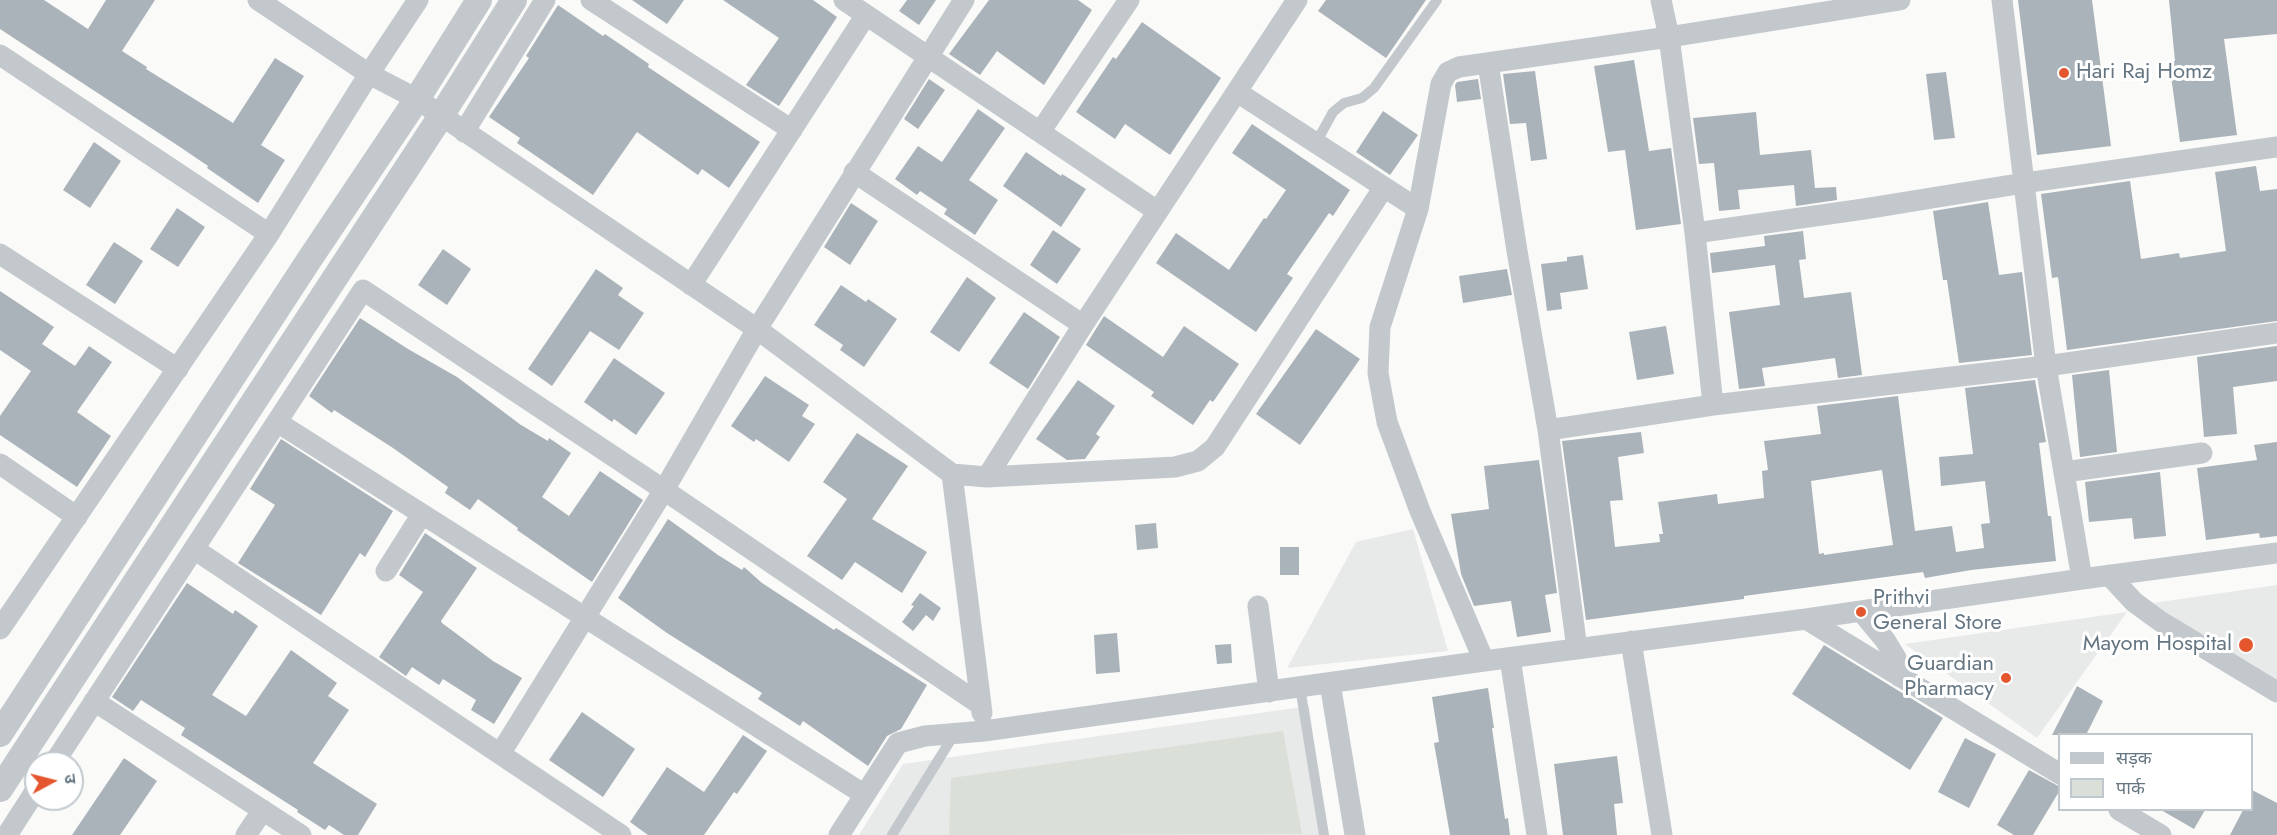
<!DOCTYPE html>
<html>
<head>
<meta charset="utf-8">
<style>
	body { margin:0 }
	#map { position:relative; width:2277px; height:835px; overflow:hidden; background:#fafaf8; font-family:Jost,"Noto Sans Devanagari",sans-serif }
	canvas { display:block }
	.legend { position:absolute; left:2058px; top:733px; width:195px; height:78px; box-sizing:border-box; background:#fff; border:2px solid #c1c8cd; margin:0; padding:8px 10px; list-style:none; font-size:18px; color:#657683 }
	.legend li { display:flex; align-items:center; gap:12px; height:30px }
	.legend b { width:30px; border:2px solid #c1c8cd }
	.north { position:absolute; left:24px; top:751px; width:60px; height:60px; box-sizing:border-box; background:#fff; border:2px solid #c1c8cd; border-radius:50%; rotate:83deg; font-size:16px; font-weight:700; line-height:24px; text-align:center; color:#657683 }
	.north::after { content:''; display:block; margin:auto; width:21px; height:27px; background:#e4572e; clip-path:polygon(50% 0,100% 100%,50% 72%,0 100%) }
</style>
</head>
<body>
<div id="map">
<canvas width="2277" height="835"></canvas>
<ul class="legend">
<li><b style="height:8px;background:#c3c8cc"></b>सड़क</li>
<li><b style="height:16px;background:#dadfd7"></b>पार्क</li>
</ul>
<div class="north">उ</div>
</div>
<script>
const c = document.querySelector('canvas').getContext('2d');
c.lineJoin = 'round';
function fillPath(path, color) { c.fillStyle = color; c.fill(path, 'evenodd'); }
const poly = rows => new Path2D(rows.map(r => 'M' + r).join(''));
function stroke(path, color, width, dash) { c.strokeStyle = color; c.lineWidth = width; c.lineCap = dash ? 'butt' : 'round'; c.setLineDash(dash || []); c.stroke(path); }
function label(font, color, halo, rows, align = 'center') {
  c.font = font + ' Jost,sans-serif'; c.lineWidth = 6; c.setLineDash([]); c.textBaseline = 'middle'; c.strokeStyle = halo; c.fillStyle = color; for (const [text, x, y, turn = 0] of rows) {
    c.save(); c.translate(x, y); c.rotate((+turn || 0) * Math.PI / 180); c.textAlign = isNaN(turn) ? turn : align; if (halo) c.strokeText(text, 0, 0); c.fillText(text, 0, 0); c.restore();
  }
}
fillPath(poly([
	[1413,529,1448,651,1287,668,1356,542],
	[2277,585,2277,687,2153,603],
	[2127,612,2037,738,1905,644],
	[1309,706,1326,835,859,835,903,764]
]), '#e8e9e9');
fillPath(poly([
	[1283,731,1302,834,949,835,951,778]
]), '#dadfd7');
fillPath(poly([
	[0,0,44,0,88,29,106,0,155,0,122,51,147,67,146,69,233,123,275,58,304,76,261,145,285,160,258,203,207,168,208,166,180,147,0,29],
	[632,0,684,0,667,24],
	[723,0,813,0,837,17,779,106,746,85,779,38],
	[907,0,936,0,919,25,899,11],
	[989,0,1078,0,1092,10,1044,85,997,51,980,75,949,54],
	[1326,0,1426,0,1386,58,1318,11],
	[2018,0,2092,0,2111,146,2037,155],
	[2169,0,2277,0,2277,34,2224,39,2237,135,2180,142,2169,61,2175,61],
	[558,5,603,36,605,34,649,64,648,67,760,142,729,188,702,169,698,175,637,132,593,195,517,143,520,138,489,117,529,58,526,56],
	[1142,22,1221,78,1170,155,1125,124,1115,139,1076,112,1113,57,1116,59],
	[1634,60,1649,151,1671,148,1681,224,1636,230,1625,150,1608,152,1594,66],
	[1535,71,1547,159,1531,161,1526,123,1510,124,1503,74],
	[1946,72,1955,138,1934,140,1926,74],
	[929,79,945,90,918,129,904,119],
	[1478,79,1481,99,1457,102,1455,85,1457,82],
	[978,109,1005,128,969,180,998,200,975,235,944,214,947,209,920,191,917,195,895,179,918,146,942,162],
	[1383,111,1418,135,1390,175,1356,152],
	[1756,112,1760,155,1811,150,1815,188,1836,187,1837,200,1796,206,1794,185,1738,190,1740,209,1719,211,1714,163,1699,164,1693,118],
	[1252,124,1350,190,1333,216,1329,213,1287,274,1293,278,1256,332,1156,263,1176,233,1229,270,1264,218,1266,219,1286,190,1232,153],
	[94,142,121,161,90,208,63,190],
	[1026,152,1061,176,1062,174,1086,189,1061,227,1003,186],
	[2256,166,2260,191,2277,189,2277,321,2067,350,2058,277,2052,278,2041,194,2130,181,2141,259,2179,253,2180,258,2226,251,2215,172],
	[1988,202,1999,275,2022,272,2032,355,1959,363,1947,280,1943,280,1933,211],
	[851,203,878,221,850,265,824,247],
	[177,208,205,227,178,267,150,249],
	[1053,230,1081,249,1057,284,1030,265],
	[1803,231,1806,259,1799,260,1804,298,1851,292,1862,375,1838,378,1835,358,1762,368,1765,386,1739,389,1729,312,1780,305,1775,265,1712,273,1710,253,1765,246,1764,236],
	[114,242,143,261,115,304,86,285],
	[443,249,471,269,447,305,418,285],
	[1583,255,1588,289,1560,293,1562,309,1547,311,1541,264,1567,261,1567,257],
	[596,269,623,288,618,295,644,313,619,350,590,331,552,386,528,369],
	[1507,269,1512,295,1463,303,1459,276],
	[967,277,996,298,959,352,930,332],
	[841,285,866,302,868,299,897,319,864,367,840,350,843,345,814,325],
	[0,291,54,327,42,344,75,366,89,346,112,362,77,412,111,436,77,487,0,435,0,416,31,371,0,350],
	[1024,312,1060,337,1028,389,989,363],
	[1104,316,1163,357,1184,326,1239,364,1213,402,1210,400,1193,425,1151,396,1154,392,1086,345],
	[360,318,408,349,457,377,521,425,548,441,549,438,571,453,542,497,569,516,600,471,643,500,592,582,517,530,518,528,478,499,470,510,445,493,448,487,393,448,334,410,332,413,309,396],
	[1666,326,1674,374,1637,380,1629,332],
	[1316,329,1360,359,1300,445,1256,414],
	[2277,346,2277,381,2233,387,2237,434,2204,437,2197,357],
	[614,358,665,393,636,435,614,419,612,422,584,402],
	[2109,370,2117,452,2080,457,2072,375],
	[765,376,809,405,802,416,815,424,789,462,756,439,754,442,731,426],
	[1078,380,1115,406,1096,434,1100,437,1085,459,1067,460,1036,439],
	[2035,380,2046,442,2039,443,2048,516,2051,516,2056,561,1971,570,1925,578,1923,572,1744,596,1744,599,1586,620,1562,441,1641,432,1644,453,1618,457,1623,500,1610,501,1615,547,1660,542,1659,534,1663,534,1658,502,1717,494,1718,504,1764,498,1762,471,1768,470,1764,441,1821,434,1817,406,1898,396,1915,531,1952,526,1956,552,1984,548,1981,524,1990,523,1985,481,1941,486,1939,457,1973,454,1965,388],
	[1882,470,1893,545,1824,555,1824,553,1819,554,1811,481],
	[857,433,908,466,872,519,927,552,902,593,855,562,842,580,807,556,847,499,823,482],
	[281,439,393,511,365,557,360,553,321,615,238,563,275,505,250,489],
	[2277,442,2277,536,2260,538,2259,533,2206,540,2197,468,2257,460,2254,445],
	[1539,460,1557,593,1545,595,1551,632,1517,637,1511,601,1474,606,1461,574,1451,514,1489,509,1484,466],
	[2160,472,2166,536,2134,539,2132,518,2089,522,2085,482],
	[668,519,718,555,742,570,744,567,762,583,834,630,836,628,927,685,901,729,887,736,868,766,803,721,800,726,758,699,762,693,667,633,618,598],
	[1156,523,1158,548,1137,550,1135,525],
	[425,533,477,568,441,621,442,623,493,661,522,678,494,724,471,710,476,700,443,679,439,685,412,667,406,676,379,657,423,592,399,575],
	[1280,547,1299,547,1299,575,1280,575],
	[187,583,233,614,235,610,258,626,212,695,246,716,291,650,337,683,328,696,349,710,313,763,377,804,358,835,344,835,329,825,325,830,297,812,298,810,181,735,185,728,141,700,133,711,112,697],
	[920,593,941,608,933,621,926,615,913,631,902,622,914,606,911,605],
	[1117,633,1120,672,1096,674,1094,635],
	[1231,644,1232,663,1217,664,1215,645],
	[1824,645,1943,718,1910,770,1792,694],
	[2077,686,2103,701,2086,735,2052,735],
	[1488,688,1494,728,1492,728,1505,819,1508,818,1510,835,1450,835,1434,743,1439,742,1432,697],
	[582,712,635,749,603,797,549,760],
	[743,735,767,751,737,794,734,792,704,835,648,835,630,822,667,767,704,792],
	[1965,738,1996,754,1969,808,1938,792],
	[1617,756,1623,803,1614,804,1617,835,1563,835,1554,764],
	[124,758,157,781,120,835,72,835],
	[2029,770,2060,787,2060,790,2033,835,2014,835,1997,825],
	[2252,790,2277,803,2277,835,2230,835,2243,810,2252,810],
	[2161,810,2205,810,2194,829]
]), '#aab3b9');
stroke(poly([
	[1316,143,1333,112,1344,103,1362,98,1374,88,1437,0],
	[1300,687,1324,835],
	[892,835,955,733]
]), '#c3c8cc', 10);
stroke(poly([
	[258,0,369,74,417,99,757,329,952,474,982,713],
	[591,0,792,130],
	[844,0,1157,211],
	[1661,0,1669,37,1695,233,1713,405],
	[2002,0,2046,366,2082,579],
	[0,55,269,234],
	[1488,63,1517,251,1548,430,1577,649],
	[1237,92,1418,209],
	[464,132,545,0],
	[1040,132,1129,0],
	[854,172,1083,325],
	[1695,233,1864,209,2024,183,2277,147],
	[0,254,178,369],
	[691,285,866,15],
	[277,422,865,795],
	[1548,430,1713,405,2046,366,2277,333],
	[0,464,77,517],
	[2064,472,2202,453],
	[952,474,987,477,1175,467,1198,461,1215,447,1384,187],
	[987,477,1083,325,1297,0],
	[194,549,621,835],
	[386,571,422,514],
	[2109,575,2134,602,2160,621,2277,692],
	[1258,606,1269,692],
	[1861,611,1885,640,1896,658,1900,677],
	[1806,619,2060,774],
	[0,629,269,234,369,74,418,0],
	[1631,641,1662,835],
	[1510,658,1537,835],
	[1484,661,1420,511,1387,422,1378,373,1380,327,1418,209,1441,84,1448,72,1459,67,1669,37,1900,0],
	[1330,683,1355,835],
	[94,701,301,835],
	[500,754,664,490,757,329,964,0],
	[54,763,363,290,664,490,981,705],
	[2119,810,2161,835],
	[7,835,36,790],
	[246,835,263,810],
	[839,835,898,743,925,736,984,731,1484,661,1806,619,2082,579,2277,553]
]), '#c3c8cc', 21);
stroke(poly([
	[0,734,309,260,417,99,479,0],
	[0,789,441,116,514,0]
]), '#c3c8cc', 26);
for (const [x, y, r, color] of [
	[2064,73,6,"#e4572e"],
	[1861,612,6,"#e4572e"],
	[2246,645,8,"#e4572e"],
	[2006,678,6,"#e4572e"]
]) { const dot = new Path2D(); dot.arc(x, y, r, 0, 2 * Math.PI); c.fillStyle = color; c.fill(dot); stroke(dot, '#fff', 2); }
label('22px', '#657683', '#fff', [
	["Hari Raj Homz",2076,73],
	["Prithvi",1873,599],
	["General Store",1873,624],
	["Mayom Hospital",2232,645,"right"],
	["Guardian",1994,665,"right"],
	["Pharmacy",1994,690,"right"]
], 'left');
</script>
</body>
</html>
